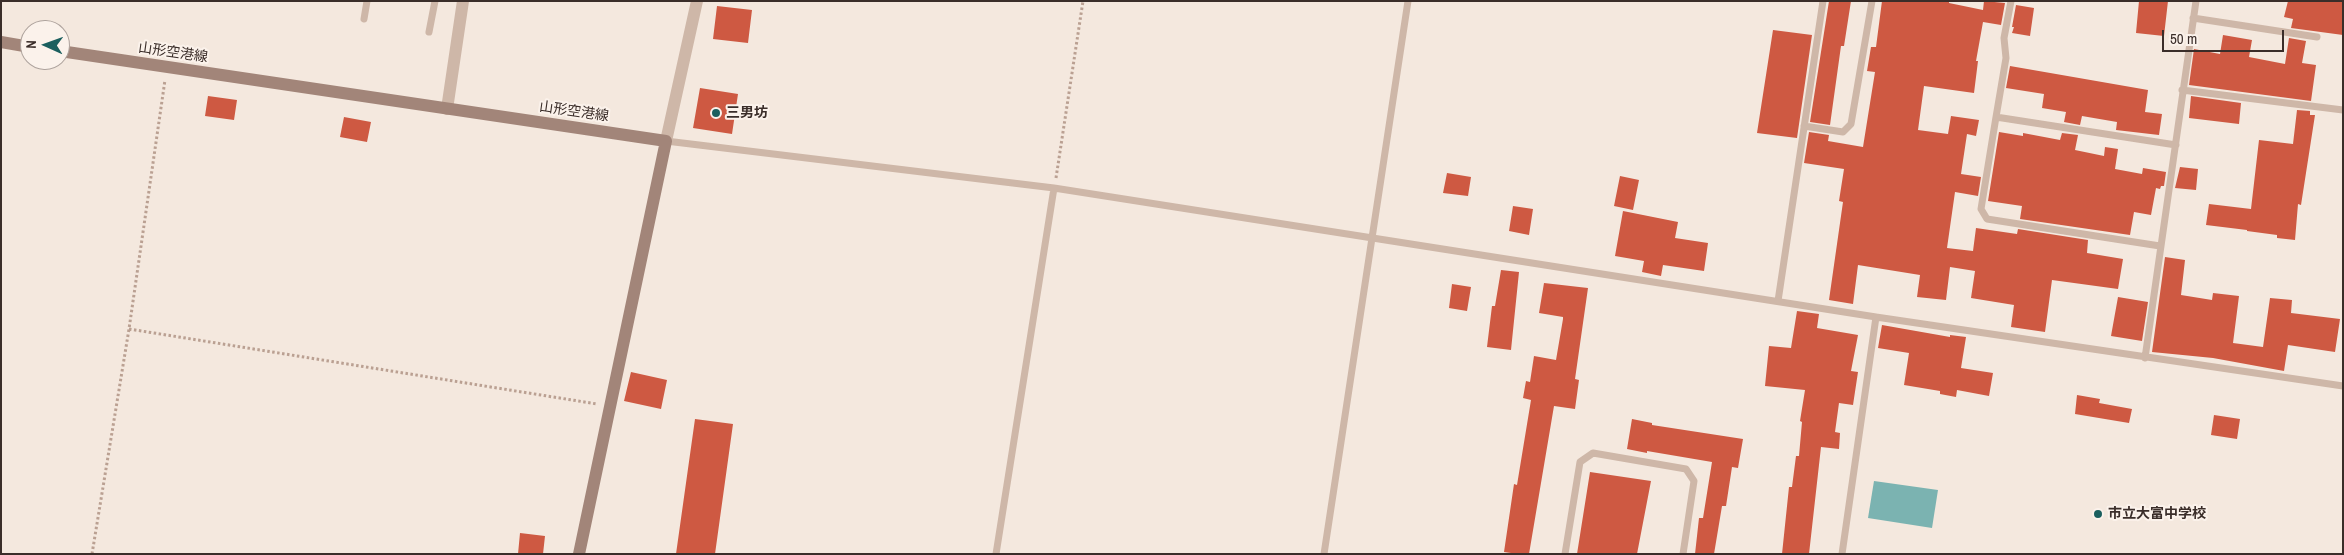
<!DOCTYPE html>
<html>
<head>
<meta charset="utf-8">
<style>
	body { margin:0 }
	#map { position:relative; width:2344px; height:555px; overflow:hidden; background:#f4e8de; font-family:"Archivo Narrow",sans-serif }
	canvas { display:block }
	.frame { position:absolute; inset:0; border:2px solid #3a2d29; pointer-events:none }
	.north { position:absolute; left:20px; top:20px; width:50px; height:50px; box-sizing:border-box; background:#fbf2eb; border:1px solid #aea39d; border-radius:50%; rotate:272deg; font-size:14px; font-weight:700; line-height:20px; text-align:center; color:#3a2d29 }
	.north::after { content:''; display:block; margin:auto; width:18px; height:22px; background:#1b5f5e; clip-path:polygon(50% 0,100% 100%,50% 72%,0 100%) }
	.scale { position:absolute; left:2162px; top:30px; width:122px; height:22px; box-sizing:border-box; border:2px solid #3a2d29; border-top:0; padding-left:6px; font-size:15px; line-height:18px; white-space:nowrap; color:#3a2d29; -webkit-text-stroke:4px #fbf2eb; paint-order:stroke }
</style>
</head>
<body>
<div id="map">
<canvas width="2344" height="555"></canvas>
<div class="frame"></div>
<div class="north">N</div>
<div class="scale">50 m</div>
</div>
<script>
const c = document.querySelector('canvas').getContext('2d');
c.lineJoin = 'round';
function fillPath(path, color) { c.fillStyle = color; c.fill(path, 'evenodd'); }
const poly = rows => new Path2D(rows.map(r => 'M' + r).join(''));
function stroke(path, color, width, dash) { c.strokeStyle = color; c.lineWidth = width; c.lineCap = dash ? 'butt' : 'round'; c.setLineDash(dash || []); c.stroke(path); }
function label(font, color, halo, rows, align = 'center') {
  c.font = font + ' "Archivo Narrow","Noto Sans JP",sans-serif'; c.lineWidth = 4; c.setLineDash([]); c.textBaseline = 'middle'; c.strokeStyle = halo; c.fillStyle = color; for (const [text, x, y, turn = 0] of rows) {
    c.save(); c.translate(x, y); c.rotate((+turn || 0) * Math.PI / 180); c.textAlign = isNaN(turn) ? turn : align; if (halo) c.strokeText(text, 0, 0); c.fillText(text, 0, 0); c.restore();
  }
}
fillPath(poly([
	[1874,481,1938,490,1932,528,1868,518]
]), '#7bb3b1');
fillPath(poly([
	[1829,1,1851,1,1844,46,1841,46,1830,125,1810,122],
	[1882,1,1949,1,1949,3,1983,10,1984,1,2005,3,2001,25,1983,22,1976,61,1978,61,1974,93,1924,86,1918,130,1948,134,1951,116,1979,120,1976,136,1967,134,1961,174,1981,177,1978,196,1955,192,1947,248,1973,251,1976,228,2017,234,2018,229,2088,240,2087,253,2123,259,2118,289,2052,280,2045,332,2011,327,2014,305,1971,298,1975,271,1950,267,1946,300,1917,297,1920,275,1858,265,1853,304,1829,300,1843,202,1839,201,1844,169,1804,163,1809,132,1829,135,1828,141,1863,147,1875,72,1867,71,1871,47,1876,47],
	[2139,1,2168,1,2164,36,2136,33],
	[2288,1,2343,1,2343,35,2291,28,2293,19,2284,17],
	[2016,5,2034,8,2030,36,2012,33,2014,27,2012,27],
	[717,6,752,10,748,43,713,39],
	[1773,30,1812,35,1797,138,1757,133],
	[2223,35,2252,40,2249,57,2285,64,2289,38,2306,41,2302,63,2316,65,2311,101,2189,85,2194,49,2220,54],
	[2010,66,2148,90,2145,112,2162,114,2159,135,2116,130,2117,122,2082,116,2080,125,2064,122,2066,112,2042,108,2044,94,2006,88],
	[700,88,738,94,732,134,693,128],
	[208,96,237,100,234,120,205,116],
	[2191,96,2241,103,2239,124,2189,118],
	[2297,110,2310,111,2310,115,2315,115,2301,205,2298,204,2295,240,2277,238,2277,235,2247,231,2247,230,2206,225,2209,204,2251,209,2259,140,2293,144],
	[344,117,371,122,367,142,340,137],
	[1999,132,2023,136,2023,133,2060,140,2062,133,2078,135,2075,150,2104,156,2105,147,2118,149,2115,169,2142,174,2143,168,2166,172,2164,186,2161,186,2160,189,2156,188,2151,215,2134,212,2130,235,2020,219,2022,206,1988,201],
	[2180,167,2198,169,2196,190,2175,188],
	[1447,173,1471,177,1468,196,1443,193],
	[1620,176,1639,180,1633,210,1614,206],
	[1513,206,1533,209,1529,235,1509,231],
	[1623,211,1678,222,1675,238,1708,243,1704,271,1663,265,1661,276,1642,272,1644,261,1615,256],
	[2165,257,2185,260,2181,295,2212,300,2213,293,2239,296,2233,343,2263,347,2270,298,2292,300,2291,313,2340,319,2335,352,2288,345,2284,371,2213,358,2152,352],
	[1501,270,1519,272,1511,350,1487,347,1492,306,1495,306],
	[1544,283,1588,288,1575,379,1579,380,1575,409,1554,406,1529,554,1518,554,1504,552,1514,484,1517,485,1531,400,1523,398,1526,381,1530,382,1534,356,1556,360,1563,319,1563,317,1539,313],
	[1452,284,1471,287,1467,311,1449,308],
	[2118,297,2148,302,2142,341,2111,336],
	[1797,311,1819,314,1817,328,1858,335,1851,371,1858,372,1853,405,1839,403,1835,432,1840,433,1839,449,1821,447,1809,554,1782,554,1789,487,1792,487,1796,456,1799,456,1802,422,1800,421,1805,390,1765,386,1769,346,1791,348],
	[1882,325,1950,337,1950,335,1966,337,1961,368,1993,373,1989,396,1957,390,1956,397,1940,394,1940,391,1904,385,1909,353,1878,348],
	[631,372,667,380,661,409,624,401],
	[2077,395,2100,399,2099,403,2132,409,2129,423,2075,414],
	[2214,415,2240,419,2237,439,2211,435],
	[695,419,733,424,715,554,676,554],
	[1632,419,1652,423,1652,425,1743,439,1738,468,1732,467,1726,506,1722,506,1714,554,1695,554,1699,518,1703,518,1712,462,1647,451,1647,453,1627,449],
	[1590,472,1651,481,1637,554,1577,554],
	[520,533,545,536,543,554,518,554]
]), '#ce5942');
stroke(poly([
	[1056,178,1083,1],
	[129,329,597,404],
	[92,554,129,329,165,80]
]), '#baa092', 3, [2.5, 2.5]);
stroke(poly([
	[2193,18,2317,37],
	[364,19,367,1],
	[429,32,435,1],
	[2182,90,2343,110],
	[1996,117,2006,58,2004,38,2011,1],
	[1804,126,1843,132,1851,124,1872,1],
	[666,141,1054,188,1876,317],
	[2160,246,1987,219,1981,209,1996,117,2176,145],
	[1778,301,1823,1],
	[2145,358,2196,1],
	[996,554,1054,188],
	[1324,554,1408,1],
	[1565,554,1580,462,1593,453,1686,469,1694,481,1683,554],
	[1842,554,1876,317,2343,386]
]), '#ceb7a8', 7);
stroke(poly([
	[447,109,463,1],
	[666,141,697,1]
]), '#ceb7a8', 12);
stroke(poly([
	[1,42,30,47],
	[60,51,666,141,579,554]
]), '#a28579', 12);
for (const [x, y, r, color] of [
	[716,113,5,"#1b5f5e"],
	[2098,514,5,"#1b5f5e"]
]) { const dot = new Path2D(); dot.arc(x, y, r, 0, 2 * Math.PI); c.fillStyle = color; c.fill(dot); stroke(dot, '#fbf2eb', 2); }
label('14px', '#3a2d29', '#fbf2eb', [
	["山形空港線",173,53,8],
	["山形空港線",574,112,8]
]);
label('bold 14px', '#3a2d29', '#fbf2eb', [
	["三男坊",726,113],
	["市立大富中学校",2108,514]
], 'left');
</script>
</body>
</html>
